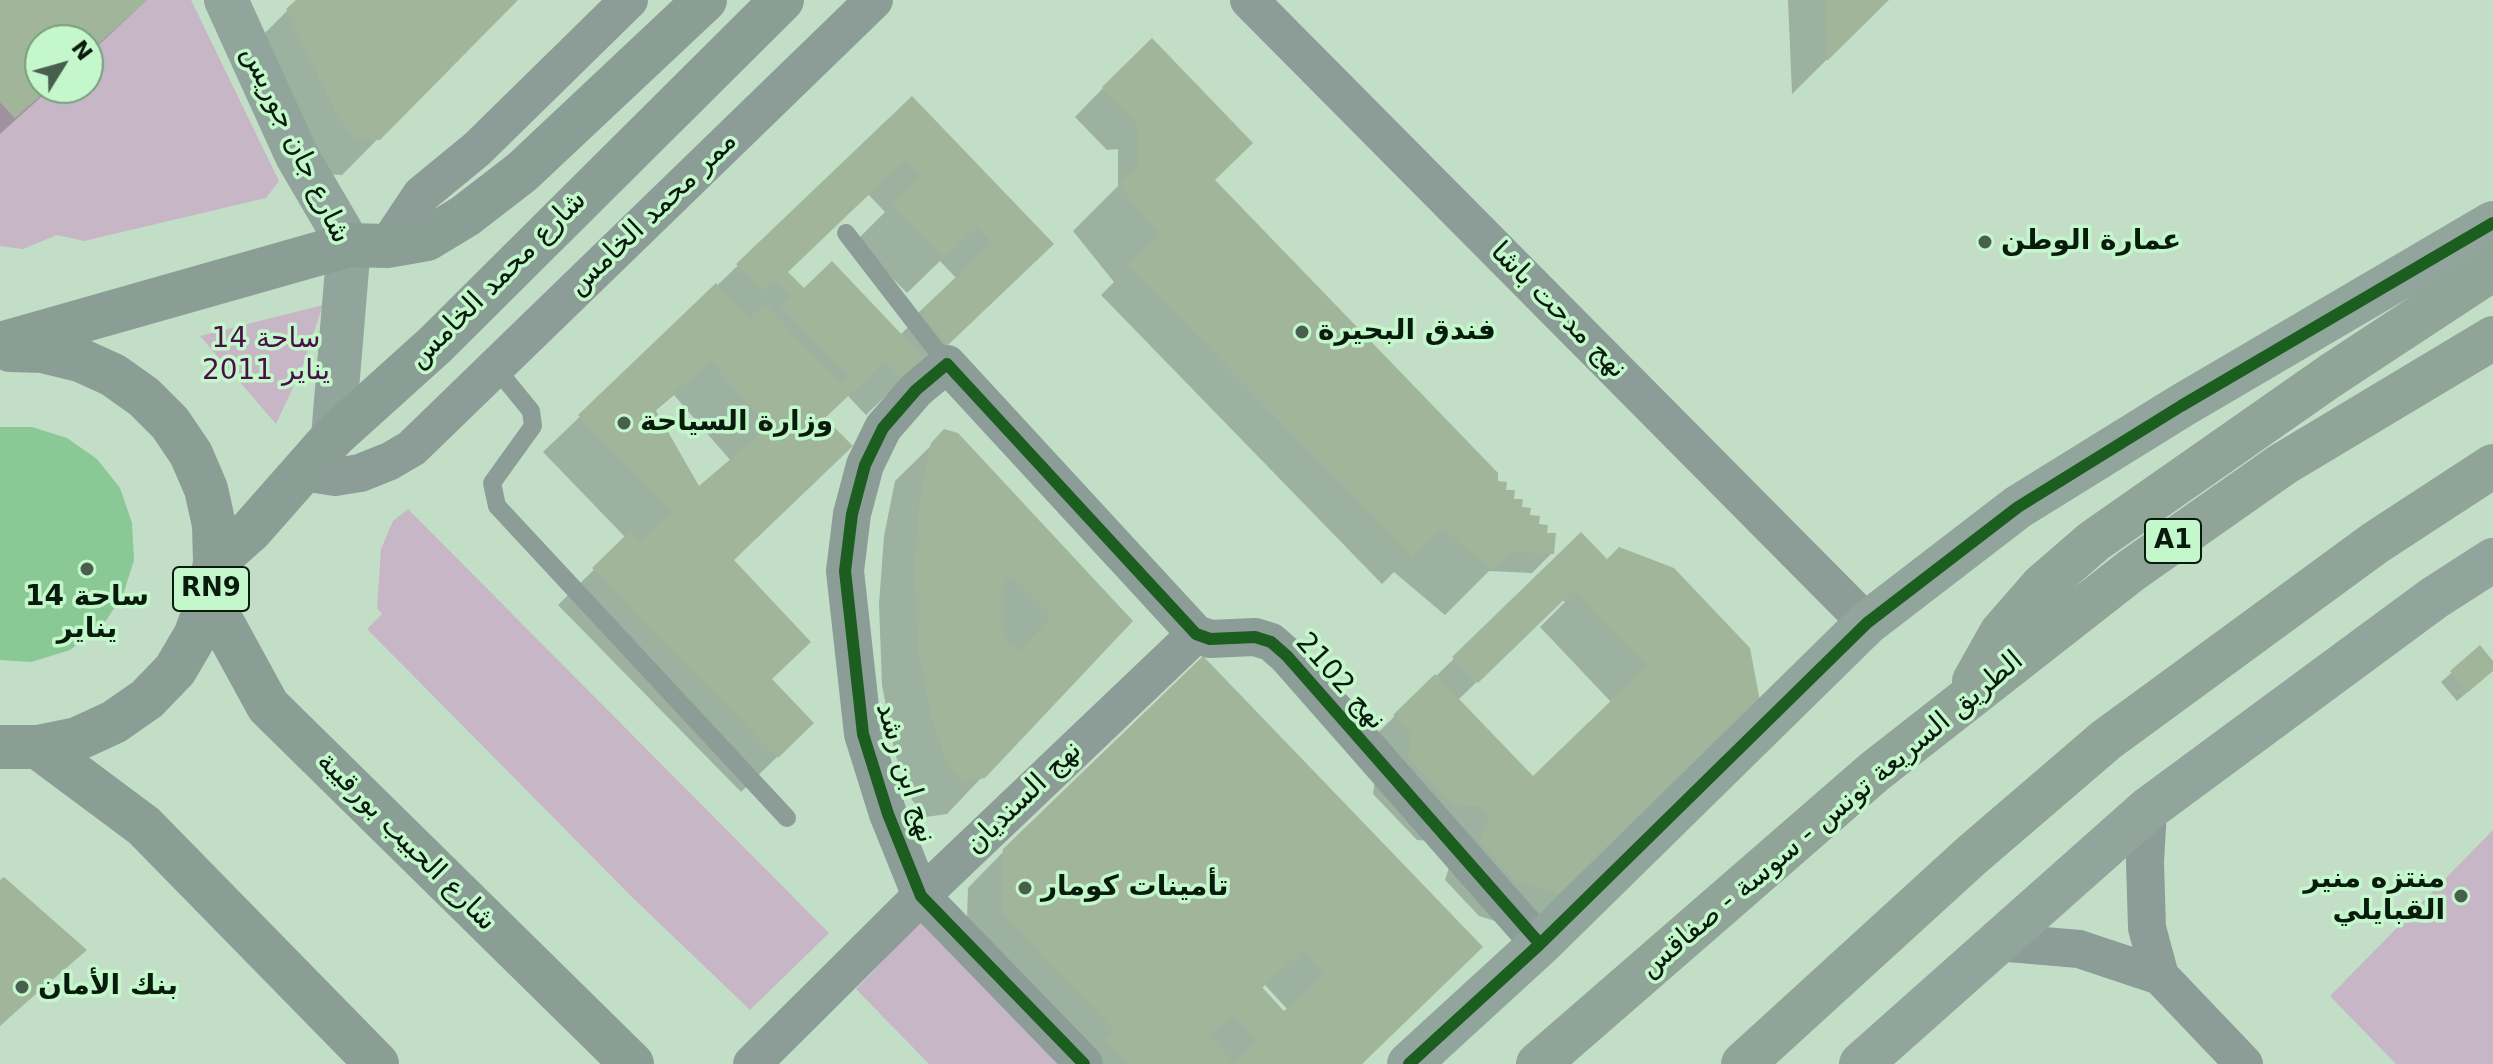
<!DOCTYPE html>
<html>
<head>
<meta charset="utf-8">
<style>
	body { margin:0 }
	#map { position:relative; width:2493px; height:1064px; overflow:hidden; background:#c3dec7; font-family:"DejaVu Sans",sans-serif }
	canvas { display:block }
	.north { position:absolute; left:24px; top:24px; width:80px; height:80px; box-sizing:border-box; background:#c4f7cc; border:2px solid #799f7f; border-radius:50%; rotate:53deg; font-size:22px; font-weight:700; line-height:32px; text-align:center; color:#081b0c }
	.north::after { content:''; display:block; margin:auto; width:28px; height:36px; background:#495f4d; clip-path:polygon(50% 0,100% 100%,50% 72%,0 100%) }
</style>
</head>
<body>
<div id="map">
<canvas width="2493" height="1064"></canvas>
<div class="north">N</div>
</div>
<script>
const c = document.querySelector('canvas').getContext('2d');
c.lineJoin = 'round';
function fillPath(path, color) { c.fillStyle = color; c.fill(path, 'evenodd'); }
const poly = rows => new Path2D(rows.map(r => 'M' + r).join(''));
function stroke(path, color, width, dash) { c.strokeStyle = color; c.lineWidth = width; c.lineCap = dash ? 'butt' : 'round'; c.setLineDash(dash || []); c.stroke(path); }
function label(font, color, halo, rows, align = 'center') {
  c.font = font + ' "DejaVu Sans",Vazirmatn,sans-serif'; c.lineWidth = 7; c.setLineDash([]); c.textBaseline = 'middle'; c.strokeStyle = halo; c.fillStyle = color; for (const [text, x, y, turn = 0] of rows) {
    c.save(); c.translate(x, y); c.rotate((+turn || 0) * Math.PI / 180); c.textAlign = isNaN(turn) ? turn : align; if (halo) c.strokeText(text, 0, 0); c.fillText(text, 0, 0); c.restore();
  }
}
fillPath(poly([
	[147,0,191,0,279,181,266,198,84,241,57,235,23,249,0,246,0,102,15,118,49,88,88,88,88,53],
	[323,305,302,368,276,424,200,336],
	[408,509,829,933,750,1010,633,898,367,629,382,614,377,608,381,549,393,521],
	[2493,830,2493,1064,2396,1064,2330,996],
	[930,912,1073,1064,929,1064,856,989]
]), '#c7b6c6');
fillPath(poly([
	[0,427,32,427,67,438,97,459,120,488,132,523,134,560,123,595,103,625,70,650,31,662,0,660]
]), '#8ac896');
fillPath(poly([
	[0,0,147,0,88,55,88,40,40,40,40,88,51,88,0,134],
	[298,0,515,0,342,175,320,174,251,47],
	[1788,0,1887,0,1792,94],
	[1103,88,1213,181,1545,535,1552,553,1532,573,1489,571,1445,615,1394,572,1382,584,1101,295,1114,282,1073,231,1118,186,1118,149,1107,150,1075,117],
	[912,99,1015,280,911,379,907,375,866,415,848,396,823,419,732,561,770,680,812,723,741,792,558,605,626,538,543,452],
	[868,194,885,212,856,241,907,293,940,261,957,279,900,335,804,291,786,273],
	[674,395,731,461,698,489,654,412],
	[945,432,1130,621,947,814,926,817,912,800,895,754,882,685,879,604,884,536,895,481],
	[1581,535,1721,737,1523,930,1479,916,1445,880,1454,852,1444,842,1417,840,1373,794,1376,770,1358,752],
	[1562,600,1565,602,1540,627,1612,703,1533,778,1458,700],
	[2480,648,2493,664,2493,670,2457,701,2441,682],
	[1004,851,1444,983,1360,1064,1076,1064,966,949,968,888],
	[1265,985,1288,1010,1284,1014,1261,989],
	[0,882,84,950,0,1026]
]), '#0003');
fillPath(poly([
	[0,0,147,0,88,53,88,40,40,40,40,88,49,88,15,118,0,102],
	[296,0,518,0,380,140,356,139,338,117,286,9],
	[1825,0,1889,0,1827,61],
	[1152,38,1253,143,1215,180,1498,473,1498,481,1507,482,1506,490,1515,490,1514,499,1523,499,1522,507,1531,508,1530,515,1540,516,1539,524,1548,525,1547,533,1556,533,1554,554,1511,552,1492,570,1442,528,1412,557,1128,265,1159,235,1118,184,1138,166,1137,122,1102,87],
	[912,96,1054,244,948,345,918,313,992,243,977,227,944,259,891,204,921,175,905,160,788,272,804,288,832,261,925,359,903,380,885,361,825,418,853,446,734,560,811,642,772,679,814,723,778,758,592,568,630,531,640,542,672,512,578,415,716,283,750,318,765,304,840,383,848,376,781,306,790,297,773,279,762,291,736,264],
	[711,361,768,427,699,486,655,409],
	[944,429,958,433,1133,621,985,778,962,782,947,764,931,717,918,648,914,566,920,498,931,443],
	[1011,575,1052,616,1019,651,1005,642,1003,585],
	[1581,532,1607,559,1619,547,1674,568,1750,648,1760,701,1561,895,1515,880,1480,843,1489,815,1480,806,1453,805,1408,758,1411,733,1393,715,1435,674,1533,776,1647,666,1574,590,1478,683,1452,657],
	[2480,645,2493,661,2493,671,2467,693,2450,671],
	[1203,656,1483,947,1362,1064,1314,1064,1311,1061,1308,1064,1127,1064,1105,1041,1115,1031,1001,912,1003,849],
	[1303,950,1324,975,1284,1011,1262,987],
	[1233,1015,1257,1041,1234,1063,1210,1036],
	[4,877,87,950,0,1025,0,880]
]), '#a1b59b');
stroke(poly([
	[846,233,947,364],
	[495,367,531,411,533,426,492,483,497,506,787,818]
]), '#8c9c97', 18);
stroke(poly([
	[1249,0,1867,623],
	[387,246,421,195,477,149,629,0],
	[302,472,335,477,360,473,390,461,412,448,874,0],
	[2148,809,2145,862,2147,928,2160,976],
	[1997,942,2079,949,2160,976,2244,1064],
	[752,1064,921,896,1196,634],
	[1084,1064,921,896,888,814,863,734,845,571,852,514,865,465,883,428,916,390,947,364,1196,634,1210,639,1255,637,1271,642,1287,656,1540,944]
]), '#8c9c97', 38);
stroke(poly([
	[226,0,297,156,349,245,333,437],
	[1409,1064,1540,944,1867,623,2018,507,2181,406,2493,223],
	[1861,1064,2148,809,2434,598,2493,560]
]), '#91a59c', 44);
stroke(poly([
	[0,344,349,245,387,246,427,239,465,216,522,172,705,0],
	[215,562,251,530,333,437,435,345,782,0],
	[209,598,268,706,632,1064],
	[0,747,38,747,77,739,114,722,147,699,175,670,195,636,209,598,215,562,214,525,206,489,191,454,170,423,144,397,113,375,80,360,43,351,10,350],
	[38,747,144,826,377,1064]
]), '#8b9e95', 44);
stroke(poly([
	[1974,681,2001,633,2042,586,2094,541,2330,376,2493,269],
	[1538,1064,1874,772,2132,570,2283,464,2493,338],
	[1743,1064,1972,855,2106,740,2375,543,2493,466]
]), '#90a498', 44);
stroke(poly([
	[1084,1064,921,896,888,814,863,734,845,571,852,514,865,465,883,428,916,390,947,364,1196,634,1210,639,1255,637,1271,642,1287,656,1540,944],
	[1409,1064,1540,944,1867,623,2018,507,2181,406,2493,223]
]), '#1b5e20', 12);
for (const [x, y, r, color] of [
	[1985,242,8,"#495f4d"],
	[1302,332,8,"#495f4d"],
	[624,423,8,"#495f4d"],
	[87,569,8,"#495f4d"],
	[1025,888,8,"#495f4d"],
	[2461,896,8,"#495f4d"],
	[22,987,8,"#495f4d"]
]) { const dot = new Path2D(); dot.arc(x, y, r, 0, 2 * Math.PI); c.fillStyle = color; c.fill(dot); stroke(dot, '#c4f7cc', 3); }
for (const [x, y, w] of [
	[2173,541,56],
	[211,589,76]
]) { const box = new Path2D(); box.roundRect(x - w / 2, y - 22, w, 44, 6); c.fillStyle = '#c4f7cc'; c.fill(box); stroke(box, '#081b0c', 2); }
label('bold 26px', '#081b0c', null, [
	["A1",2173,541],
	["RN9",211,589]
]);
label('28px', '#081b0c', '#c4f7cc', [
	["شارع جان جوريس",295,145,64],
	["ممر محمد الخامس",653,214,-44],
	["شارع محمد الخامس",498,280,-45],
	["نهج مدحت باشا",1558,311,45],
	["نهج 2102",1340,682,48],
	["نهج ابن رشد",905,773,73],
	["نهج السنديان",1024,798,-44],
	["الطريق السريعة تونس - سوسة - صفاقس",1832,815,-40],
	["شارع الحبيب بورقيبة",406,842,45]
]);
label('bold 28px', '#081b0c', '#c4f7cc', [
	["عمارة الوطن",2001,242],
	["فندق البحيرة",1318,332],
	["وزارة السياحة",640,423],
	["ساحة 14",87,598,"center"],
	["يناير",87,630,"center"],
	["منتزه منير",2445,880,"right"],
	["القبايلي",2445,912,"right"],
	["تأمينات كومار",1041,888],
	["بنك الأمان",38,987]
], 'left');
label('28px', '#4c0e4a', '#c4f7cc', [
	["ساحة 14",266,340],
	["يناير 2011",266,372]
]);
</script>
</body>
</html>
